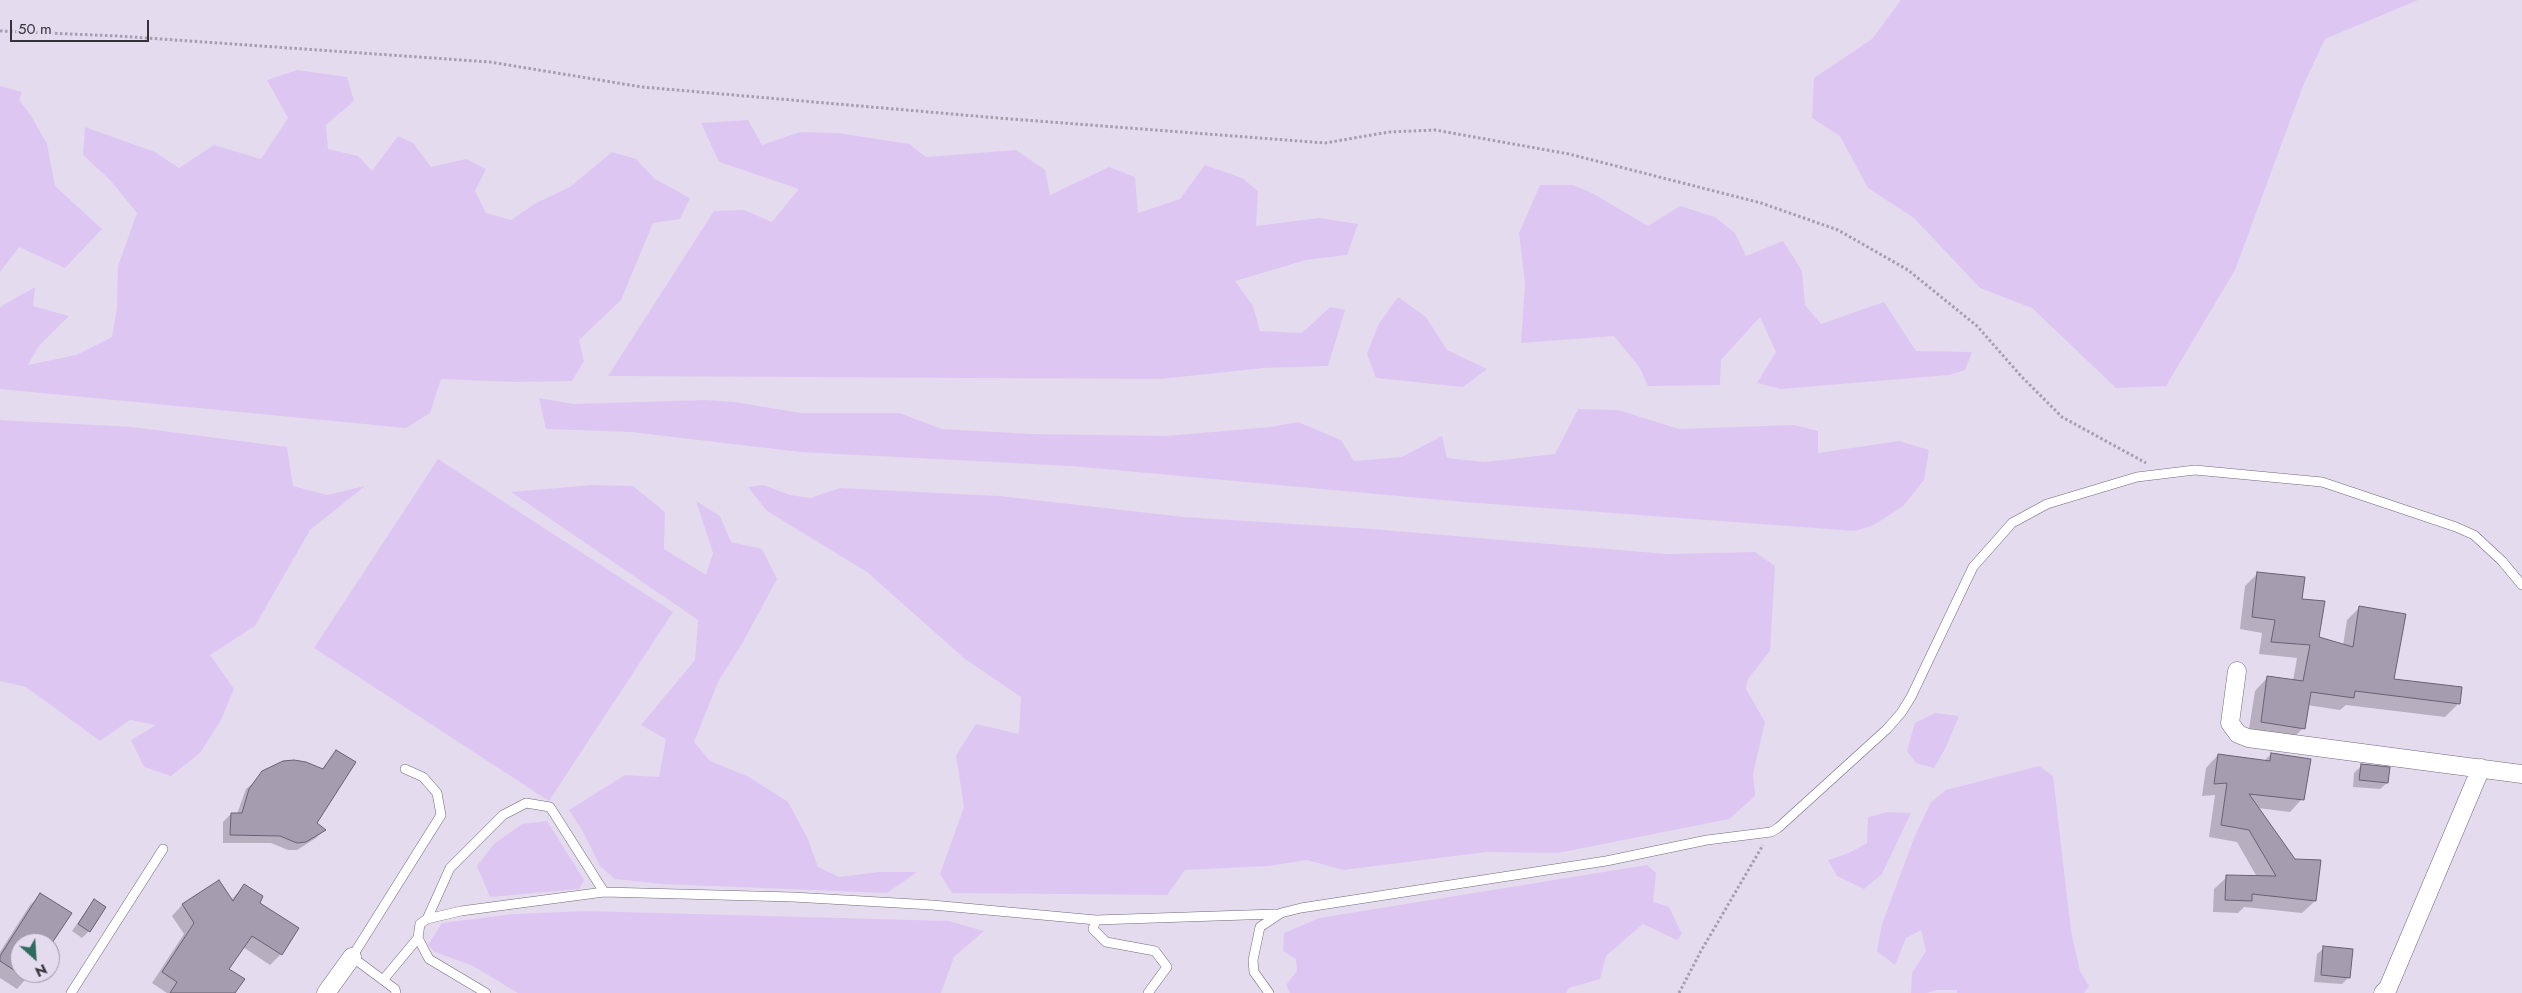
<!DOCTYPE html>
<html>
<head>
<meta charset="utf-8">
<style>
	body { margin:0 }
	#map { position:relative; width:2522px; height:993px; overflow:hidden; background:#e5dbef; font-family:Jost,sans-serif }
	canvas { display:block }
	.north { position:absolute; left:10px; top:933px; width:50px; height:50px; box-sizing:border-box; background:#e5dbef; border:1px solid #9f97a6; border-radius:50%; rotate:154deg; font-size:14px; font-weight:700; line-height:20px; text-align:center; color:#353239 }
	.north::after { content:''; display:block; margin:auto; width:18px; height:22px; background:#2e6d5b; clip-path:polygon(50% 0,100% 100%,50% 72%,0 100%) }
	.scale { position:absolute; left:10px; top:20px; width:139px; height:22px; box-sizing:border-box; border:2px solid #353239; border-top:0; padding-left:6px; font-size:15px; line-height:18px; white-space:nowrap; color:#353239; -webkit-text-stroke:4px #e5dbef; paint-order:stroke }
</style>
</head>
<body>
<div id="map">
<canvas width="2522" height="993"></canvas>
<div class="north">N</div>
<div class="scale">50 m</div>
</div>
<script>
const c = document.querySelector('canvas').getContext('2d');
c.lineJoin = 'round';
function fillPath(path, color) { c.fillStyle = color; c.fill(path, 'evenodd'); }
const poly = rows => new Path2D(rows.map(r => 'M' + r).join(''));
function stroke(path, color, width, dash) { c.strokeStyle = color; c.lineWidth = width; c.lineCap = dash ? 'butt' : 'round'; c.setLineDash(dash || []); c.stroke(path); }
fillPath(poly([
	[1901,0,2418,0,2325,39,2303,86,2235,270,2166,386,2116,388,2032,308,1980,288,1914,218,1868,188,1840,136,1812,118,1814,78,1872,39],
	[297,70,347,77,354,101,326,125,328,149,358,156,372,171,398,136,413,143,431,167,466,159,486,169,475,191,486,213,511,220,536,203,570,187,612,152,636,159,655,179,690,198,680,219,653,223,621,300,579,340,584,361,572,381,514,382,441,379,430,413,406,428,0,389,0,307,35,287,33,306,69,316,38,347,28,365,76,355,112,337,117,308,118,266,137,213,110,180,83,155,85,127,155,152,179,168,214,145,261,159,288,118,267,80],
	[0,86,22,92,19,100,30,114,47,144,55,186,102,229,65,268,19,247,0,272],
	[748,120,762,145,800,132,838,133,909,144,926,157,1016,150,1045,170,1050,195,1109,167,1135,177,1138,213,1180,199,1205,165,1242,178,1258,191,1256,226,1319,218,1358,224,1347,255,1306,260,1235,281,1253,306,1260,331,1302,333,1330,307,1345,310,1328,366,1264,368,1160,379,608,376,714,211,744,210,772,222,799,189,719,162,701,123],
	[1540,185,1573,185,1592,193,1648,226,1680,206,1715,217,1735,233,1746,256,1783,241,1802,271,1805,305,1821,324,1884,302,1916,351,1972,352,1965,370,1949,375,1781,389,1757,383,1776,352,1760,317,1721,360,1720,385,1648,386,1640,368,1614,336,1521,343,1525,284,1519,233],
	[1398,297,1426,317,1447,350,1487,369,1463,387,1376,378,1367,354,1378,325],
	[539,398,573,404,706,400,735,402,801,413,899,413,942,429,1031,434,1166,436,1270,427,1298,422,1341,440,1354,461,1402,457,1442,436,1447,458,1484,462,1555,454,1578,409,1618,410,1679,429,1794,425,1818,431,1818,453,1899,441,1929,450,1924,480,1903,506,1874,525,1855,531,1464,502,1071,466,800,452,631,432,546,429],
	[0,420,132,427,287,447,293,486,327,495,365,486,310,530,255,626,210,655,234,689,221,720,200,753,171,776,144,767,131,740,156,725,130,720,100,741,26,687,0,681],
	[438,459,673,612,549,801,314,648],
	[592,485,633,486,665,512,664,549,706,575,713,553,696,501,720,516,731,542,762,549,777,579,743,642,719,680,694,742,710,761,749,777,788,802,807,837,818,867,839,877,879,872,917,872,887,893,662,884,615,879,600,866,582,830,569,810,625,775,659,777,666,739,641,725,695,660,698,620,511,492],
	[763,485,790,495,810,498,840,488,999,496,1184,517,1372,529,1667,554,1755,552,1775,566,1770,651,1748,679,1746,689,1765,722,1753,774,1755,796,1729,819,1558,853,1486,852,1343,870,1307,860,1268,866,1185,870,1167,895,952,893,940,874,964,807,956,755,976,724,1019,734,1021,697,965,659,867,572,767,511,748,487],
	[1935,713,1959,716,1945,749,1934,768,1916,763,1907,751,1915,723],
	[2039,766,2053,776,2071,931,2080,971,2089,986,2084,993,1957,993,1957,990,1936,990,1927,993,1911,993,1912,973,1926,951,1921,930,1906,938,1895,965,1877,951,1882,924,1914,838,1931,802,1946,790],
	[1887,812,1911,813,1882,874,1864,889,1837,876,1828,860,1849,853,1867,843,1868,817],
	[547,821,584,880,579,889,490,897,477,866,494,844,522,824],
	[1647,865,1656,873,1653,902,1669,907,1682,934,1677,940,1643,924,1606,956,1600,979,1569,988,1566,993,1290,993,1286,985,1297,971,1296,959,1283,951,1284,933,1319,918],
	[587,911,949,921,984,931,954,957,941,993,518,993,473,966,435,952,428,945,442,923,514,914]
]), '#ddc7f2');
fillPath(poly([
	[2258,573,2301,600,2318,638,2343,645,2347,620,2360,607,2393,680,2458,704,2445,717,2346,705,2340,710,2307,705,2303,728,2290,742,2248,735,2255,691,2268,677,2293,681,2297,658,2259,654,2262,633,2240,629,2245,586],
	[336,751,316,823,324,830,316,838,297,850,288,850,271,843,223,843,223,822,231,814,237,814,246,789,273,766,321,770],
	[2271,754,2302,799,2290,812,2258,808,2315,901,2302,913,2244,907,2238,913,2213,912,2214,889,2227,877,2257,877,2237,842,2209,837,2215,795,2202,796,2206,768,2218,755,2264,761],
	[2361,766,2387,783,2380,789,2353,787,2354,773],
	[219,882,231,900,244,886,258,903,297,929,281,954,270,965,243,947,227,969,234,993,167,993,152,983,184,934,172,916,182,905],
	[41,895,70,914,50,944,20,943,20,973,31,973,17,989,0,978,0,952,30,905],
	[94,900,89,931,82,938,72,931],
	[2324,948,2349,977,2342,984,2314,982,2317,954]
]), '#0003');
const building = poly([
	[2257,572,2305,577,2302,599,2325,601,2319,637,2353,647,2359,606,2406,614,2394,679,2462,687,2460,704,2355,691,2354,698,2311,692,2305,729,2261,722,2267,676,2303,681,2310,645,2271,642,2275,620,2252,617,2257,572],
	[336,750,356,762,317,823,326,830,306,842,297,843,280,836,230,835,231,813,242,813,249,789,262,771,283,761,294,760,306,762,323,769,336,750],
	[2271,753,2311,759,2304,800,2249,794,2295,859,2321,860,2316,901,2252,894,2252,901,2225,900,2226,875,2276,876,2249,830,2221,825,2227,783,2214,784,2218,754,2270,761,2271,753],
	[2361,764,2390,767,2388,783,2359,780,2361,764],
	[219,880,233,901,244,884,263,896,260,903,299,928,282,955,252,936,229,969,245,979,235,993,170,993,177,982,162,972,194,923,182,904,219,880],
	[40,893,72,913,52,943,20,943,20,974,0,961,0,956,40,893],
	[94,899,106,907,90,932,78,924,94,899],
	[2323,946,2353,949,2350,978,2321,975,2323,946]
]);
fillPath(building, '#a69caf');
stroke(building, '#696171', 1);
const service = poly([
	[427,919,450,868,503,815,526,803,550,807,604,892],
	[1096,920,1093,929,1106,942,1155,951,1167,967,1148,993],
	[383,980,418,938],
	[71,993,163,849],
	[396,993,395,989,352,957,441,815,437,793,423,777,405,769],
	[486,993,429,959,418,938,420,924,427,919,461,911,604,892,793,897,932,905,1096,920,1276,914],
	[1269,993,1254,972,1253,960,1260,927,1281,913,1301,908,1606,861,1707,840,1771,832,1778,828,1887,729,1901,713,1911,697,1973,567,2012,523,2047,504,2137,477,2195,470,2322,482,2456,527,2474,535,2502,561,2522,585]
]);
const minor = poly([
	[2237,671,2230,723,2238,734,2248,738,2522,774],
	[326,993,352,957],
	[2383,993,2388,988,2481,768]
]);
stroke(service, '#71687a', 10);
stroke(minor, '#71687a', 19);
stroke(poly([
	[0,31,118,36,490,62,642,87,998,118,1325,143,1389,132,1435,130,1569,154,1761,203,1838,230,1908,270,1977,326,2021,376,2062,417,2146,463],
	[1679,993,1701,951,1763,845]
]), '#a59ead', 3, [2.5, 2.5]);
stroke(service, '#fff', 9);
stroke(minor, '#fff', 18);
</script>
</body>
</html>
